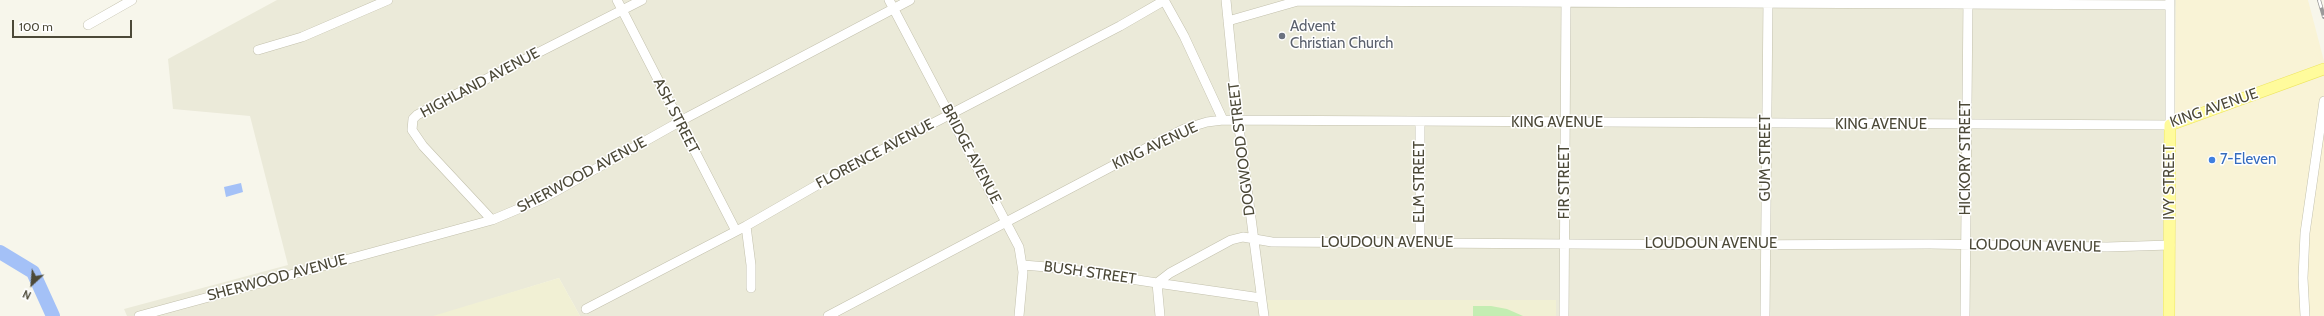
<!DOCTYPE html>
<html>
<head>
<meta charset="utf-8">
<style>
	body { margin:0 }
	#map { position:relative; width:2324px; height:316px; overflow:hidden; background:#f7f6eb; font-family:Cabin,sans-serif }
	canvas { display:block }
	.north { position:absolute; left:12px; top:264px; width:40px; height:40px; -webkit-text-stroke:3px #fff; paint-order:stroke; rotate:206deg; font-size:11px; font-weight:700; line-height:16px; text-align:center; color:#4c4938 }
	.north::after { content:''; display:block; margin:auto; width:14px; height:18px; background:#4c4938; clip-path:polygon(50% 0,100% 100%,50% 72%,0 100%) }
	.scale { position:absolute; left:12px; top:20px; width:120px; height:18px; box-sizing:border-box; border:2px solid #4c4938; border-top:0; padding-left:5px; font-size:12px; line-height:14px; white-space:nowrap; color:#4c4938; -webkit-text-stroke:3px #fff; paint-order:stroke }
</style>
</head>
<body>
<div id="map">
<canvas width="2324" height="316"></canvas>
<div class="north">N</div>
<div class="scale">100 m</div>
</div>
<script>
const c = document.querySelector('canvas').getContext('2d');
c.lineJoin = 'round';
function fillPath(path, color) { c.fillStyle = color; c.fill(path, 'evenodd'); }
const poly = rows => new Path2D(rows.map(r => 'M' + r).join(''));
function stroke(path, color, width, dash) { c.strokeStyle = color; c.lineWidth = width; c.lineCap = dash ? 'butt' : 'round'; c.setLineDash(dash || []); c.stroke(path); }
function label(font, color, halo, rows, align = 'center') {
  c.font = font + ' Cabin,sans-serif'; c.lineWidth = 3; c.setLineDash([]); c.textBaseline = 'middle'; c.strokeStyle = halo; c.fillStyle = color; for (const [text, x, y, turn = 0] of rows) {
    c.save(); c.translate(x, y); c.rotate((+turn || 0) * Math.PI / 180); c.textAlign = isNaN(turn) ? turn : align; if (halo) c.strokeText(text, 0, 0); c.fillText(text, 0, 0); c.restore();
  }
}
fillPath(poly([
	[277,0,2176,0,2174,316,580,316,559,278,436,316,127,316,124,309,288,265,250,116,173,109,168,59]
]), '#ebead9');
fillPath(poly([
	[2176,0,2308,0,2324,61,2324,316,2174,316]
]), '#f9f3d6');
fillPath(poly([
	[559,278,580,316,433,316,529,287],
	[1267,300,1556,300,1556,316,1270,316]
]), '#f1f0d4');
fillPath(poly([
	[1473,306,1491,306,1507,309,1523,316,1473,316]
]), '#c4edb2');
fillPath(poly([
	[241,183,243,192,226,197,224,187]
]), '#a4c1f7');
stroke(poly([
	[0,252,33,272,53,316]
]), '#a4c1f7', 14);
const minor = poly([
	[617,0,736,231],
	[889,0,1019,247,1023,272,1019,316],
	[1164,0,1184,36,1223,120],
	[1226,0,1238,120,1264,316],
	[1228,21,1298,1,2170,5],
	[88,25,132,0],
	[258,50,302,37,388,0],
	[1420,122,1420,242],
	[492,220,423,146,412,130,413,119,417,115,439,103,642,0],
	[746,226,751,265,751,288],
	[1023,265,1059,268,1157,283,1170,273,1231,240,1243,237,1272,242,1721,245,1930,244,2107,247,2170,245],
	[586,309,746,226,845,169,1120,26,1165,0],
	[139,316,492,220,542,199,688,117,910,0],
	[828,316,1156,143,1184,129,1207,122,1223,120,2170,125,2170,0],
	[1160,316,1157,283,1261,298],
	[1564,316,1566,0],
	[1765,316,1768,0],
	[1965,316,1968,0],
	[2305,316,2303,278,2305,233,2324,101]
]);
const major = poly([
	[2169,316,2170,125,2324,69]
]);
stroke(minor, '#c3c1ad', 10);
stroke(major, '#eee662', 12);
stroke(minor, '#fff', 9);
stroke(major, '#fffb9c', 11);
const rail = poly([
	[2319,0,2324,17]
]);
stroke(rail, '#9a9a9a', 4);
stroke(rail, '#fff', 2.5, [8]);
for (const [x, y, r, color] of [
	[1282,36,4,"#6b7280"],
	[2212,160,4,"#3f7fe0"]
]) { const dot = new Path2D(); dot.arc(x, y, r, 0, 2 * Math.PI); c.fillStyle = color; c.fill(dot); stroke(dot, '#fff', 1.5); }
label('15px', '#5b616d', '#fff', [
	["Advent",1290,27],
	["Christian Church",1290,44]
], 'left');
label('15px', '#4c4938', '#fff', [
	["HIGHLAND AVENUE",480,83,-28],
	["KING AVENUE",2214,108,-19],
	["ASH STREET",676,116,63],
	["KING AVENUE",1557,123],
	["KING AVENUE",1881,125],
	["KING AVENUE",1155,146,-25],
	["DOGWOOD STREET",1242,149,-97],
	["FLORENCE AVENUE",875,154,-28],
	["BRIDGE AVENUE",971,154,62],
	["GUM STREET",1766,158,-90],
	["HICKORY STREET",1966,158,-90],
	["SHERWOOD AVENUE",582,175,-28],
	["ELM STREET",1420,182,-90],
	["FIR STREET",1565,182,-90],
	["IVY STREET",2170,182,-90],
	["LOUDOUN AVENUE",1387,243],
	["LOUDOUN AVENUE",1711,244],
	["LOUDOUN AVENUE",2035,246,1],
	["BUSH STREET",1090,273,8],
	["SHERWOOD AVENUE",277,278,-15]
]);
label('15px', '#366cbe', '#fff', [
	["7-Eleven",2220,160]
], 'left');
</script>
</body>
</html>
